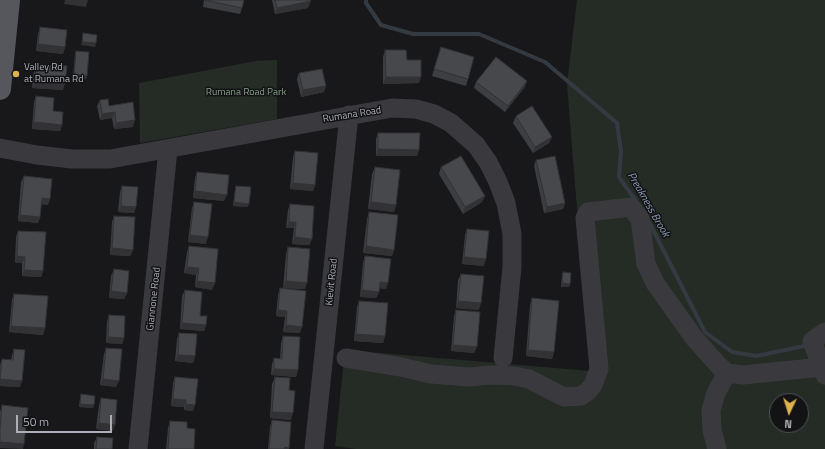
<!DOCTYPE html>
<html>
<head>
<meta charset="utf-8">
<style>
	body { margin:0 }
	#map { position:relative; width:825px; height:449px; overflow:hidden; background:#18181a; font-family:"Titillium Web",sans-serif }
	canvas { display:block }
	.north { position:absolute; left:769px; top:393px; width:40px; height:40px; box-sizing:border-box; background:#131315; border:1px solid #505156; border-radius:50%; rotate:184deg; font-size:11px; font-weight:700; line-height:16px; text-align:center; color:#acafb8 }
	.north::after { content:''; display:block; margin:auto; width:14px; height:18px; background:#ddb14d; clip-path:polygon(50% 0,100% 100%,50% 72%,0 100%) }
	.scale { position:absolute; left:16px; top:415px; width:96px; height:18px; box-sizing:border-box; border:2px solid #acafb8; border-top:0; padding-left:5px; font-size:12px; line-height:14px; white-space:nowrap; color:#acafb8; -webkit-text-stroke:3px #131315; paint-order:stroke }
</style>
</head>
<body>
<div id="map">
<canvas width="825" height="449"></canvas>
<div class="north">N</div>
<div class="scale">50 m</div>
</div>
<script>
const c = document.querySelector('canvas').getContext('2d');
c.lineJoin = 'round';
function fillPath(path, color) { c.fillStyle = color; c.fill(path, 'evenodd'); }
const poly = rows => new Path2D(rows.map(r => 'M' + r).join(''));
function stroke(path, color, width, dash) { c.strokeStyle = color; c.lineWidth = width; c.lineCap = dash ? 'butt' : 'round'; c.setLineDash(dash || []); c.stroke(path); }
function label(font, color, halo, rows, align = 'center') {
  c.font = font + ' "Titillium Web",sans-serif'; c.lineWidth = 3; c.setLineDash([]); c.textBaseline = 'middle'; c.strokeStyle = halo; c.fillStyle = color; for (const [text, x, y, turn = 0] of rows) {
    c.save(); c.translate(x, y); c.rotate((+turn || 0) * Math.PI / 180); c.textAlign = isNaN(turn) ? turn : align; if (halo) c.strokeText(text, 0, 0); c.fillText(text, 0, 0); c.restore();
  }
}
fillPath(poly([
	[577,0,825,0,825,449,356,449,335,446,345,350,590,371,567,84],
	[777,401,801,401,801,425,777,425],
	[277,60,277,119,140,143,139,83,256,61]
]), '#252c26');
stroke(poly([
	[366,0,366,3,381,25,413,34,479,34,545,62,617,123,621,151,619,177,636,201],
	[648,220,705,332,732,352,756,356,809,345]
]), '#333a41', 4);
stroke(poly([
	[0,148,37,155,72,159,110,159,392,108,416,109,434,114,451,123,476,145,488,162,498,182,506,203,512,234,512,267,503,358],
	[825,332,812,341,825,375],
	[346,358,401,367,431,374,469,377,491,375,515,376,529,379,564,397,581,396,588,391,593,385,599,369,585,218,588,212,631,207,640,219,646,264,655,283,695,339,720,367,727,373,743,375,822,367],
	[138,449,168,149],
	[314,449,349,115],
	[717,449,712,430,711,410,716,393,727,373]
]), '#3a3a3e', 19);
stroke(poly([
	[0,89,9,0]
]), '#56575d', 22);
fillPath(poly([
	[204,0,244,0,242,8,240,14,203,7],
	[272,0,310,0,308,8,275,14],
	[40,27,65,47,63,54,36,51,38,34],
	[441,47,468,79,466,86,432,76],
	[385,50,407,60,419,83,383,84,383,57],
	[76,51,87,76,86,79,73,78,75,54],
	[36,64,63,90,32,88,34,70],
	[299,73,324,92,301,97,297,79],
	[476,82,525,87,505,112,474,88],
	[36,96,53,111,62,125,60,131,32,129,34,102],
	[100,100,109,106,133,127,114,129,112,118,100,120,97,106],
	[516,116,552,137,549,143,533,153,513,123],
	[378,133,417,156,376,156,376,139],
	[295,151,315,185,313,191,290,189,293,157],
	[536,160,565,203,563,209,544,213,534,166],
	[375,167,396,205,394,212,368,209,372,174],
	[441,167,485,196,482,202,463,214,439,174],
	[197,172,224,201,193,198,195,178],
	[24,176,48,205,41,204,40,217,38,223,18,221,21,182],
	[122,186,136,207,134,213,118,212,120,192],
	[236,186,248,207,233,206,235,189],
	[194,202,206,244,188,242,192,208],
	[290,204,312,239,309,245,292,244,294,228,286,228,288,210],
	[369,212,394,250,392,256,363,253,367,219],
	[114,216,133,250,130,256,110,255,112,222],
	[467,229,484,266,462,264,465,235],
	[18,231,43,271,41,277,22,276,22,263,15,263,16,237],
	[189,246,212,290,195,287,196,275,184,273,187,252],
	[288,247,305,289,283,288,286,254],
	[365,256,386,289,379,288,379,292,376,298,360,297,363,263],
	[114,269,127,293,124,299,109,298,111,276],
	[563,272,570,284,569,287,561,287,562,275],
	[461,274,479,310,456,308,458,280],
	[280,288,300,333,283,332,285,317,276,316,278,295],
	[185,290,200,316,206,325,204,331,180,329,182,296],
	[14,294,45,328,43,335,9,332,12,300],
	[532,298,554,352,552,359,526,356,530,305],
	[359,301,385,336,383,343,354,341,357,307],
	[456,310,474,353,451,351,454,316],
	[109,315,124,338,122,344,106,343,107,322],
	[179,333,195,356,193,363,175,361,177,339],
	[283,336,298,370,296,377,271,375,272,364,274,358,280,359,281,343],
	[106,348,116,387,100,385,104,354],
	[14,349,20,387,0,386,0,365,2,359,11,360,12,355],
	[175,377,193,411,184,410,184,407,171,406,173,383],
	[275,377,289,390,291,420,270,418,272,384],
	[81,394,94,405,93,408,79,407,80,398],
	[101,398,113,431,96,429,99,405],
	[2,405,0,448,0,412],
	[272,420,289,448,289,449,268,449,270,426],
	[170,421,187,428,194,449,166,449,168,428],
	[97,437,112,449,94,449,94,443]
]), '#3d3e41');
fillPath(poly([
	[65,0,88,0,86,7,64,4],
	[311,1,308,8,275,14,277,8],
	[82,42,96,43,95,47,81,45],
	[38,44,65,47,63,54,36,51],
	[74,75,87,76,86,79,73,78],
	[386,77,421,77,419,83,383,84],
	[527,81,525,87,505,112,508,106],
	[35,82,65,84,63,90,32,88],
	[326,86,324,92,301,97,303,90],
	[115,112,112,118,100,120,102,114],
	[135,120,133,127,114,129,116,123],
	[34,122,62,125,60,131,32,129],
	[552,137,549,143,533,153,535,147],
	[378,149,419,150,417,156,376,156],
	[293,183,315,185,313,191,290,189],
	[195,191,227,195,224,201,193,198],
	[485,196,482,202,463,214,465,207],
	[42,198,50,199,48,205,39,204],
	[234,202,249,204,248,207,233,206],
	[371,202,396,205,394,212,368,209],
	[565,203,563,209,544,213,547,207],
	[121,206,136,207,134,213,118,212],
	[20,215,40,217,38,223,18,221],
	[289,222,296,222,294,228,286,228],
	[190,235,208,237,206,244,188,242],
	[295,237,312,239,309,245,292,244],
	[366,246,394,250,392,256,363,253],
	[112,248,133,250,130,256,110,255],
	[17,256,25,257,22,263,15,263],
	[464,257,486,259,484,266,462,264],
	[187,267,199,268,196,275,184,273],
	[24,270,43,271,41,277,22,276],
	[197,281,215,283,212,290,195,287],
	[286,281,307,283,305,289,283,288],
	[380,282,388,283,386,289,378,288],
	[562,283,570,284,569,287,561,287],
	[362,290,379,292,376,298,360,297],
	[111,291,127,293,124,299,109,298],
	[458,301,481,303,479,310,456,308],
	[278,310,287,311,285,317,276,316],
	[182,323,206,325,204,331,180,329],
	[286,325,302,327,300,333,283,332],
	[11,326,45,328,43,335,9,332],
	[356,334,385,336,383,343,354,341],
	[108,337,124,338,122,344,106,343],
	[453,345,477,347,474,353,451,351],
	[528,350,554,352,552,359,526,356],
	[178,355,195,356,193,363,175,361],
	[274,369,298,370,296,377,271,375],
	[0,379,22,381,20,387,0,386],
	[103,379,119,381,116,387,100,385],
	[173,399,186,400,184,407,171,406],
	[80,404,94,405,93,408,79,407],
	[186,404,195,405,193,411,184,410],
	[272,412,293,413,291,420,270,418],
	[99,423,115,425,113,431,96,429],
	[0,442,24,444,23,449,0,448],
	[285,447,289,448,289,449,284,449]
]), '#323235');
const building = poly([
	[205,0,244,0,242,8,205,0],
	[275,0,310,0,311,1,277,8,275,0],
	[40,27,67,30,65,47,38,44,40,27],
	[83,33,97,35,96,43,82,42,83,33],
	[441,47,474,57,468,79,434,69,441,47],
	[385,50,406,50,407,60,421,60,421,77,386,77,385,50],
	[76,51,89,52,87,76,74,75,76,51],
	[496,57,527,81,508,106,476,82,496,57],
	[36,64,67,66,65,84,35,82,36,64],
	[322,69,326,86,303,90,299,73,322,69],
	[36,96,54,98,53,111,63,112,62,125,34,122,36,96],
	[108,99,109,106,133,102,135,120,116,123,115,112,102,114,100,100,108,99],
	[532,106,552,137,535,147,516,116,532,106],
	[378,133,420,133,419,150,378,149,378,133],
	[295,151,318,153,315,185,293,183,295,151],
	[461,156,485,196,465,207,441,167,461,156],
	[555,156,565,203,547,207,536,160,555,156],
	[375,167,400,170,396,205,371,202,375,167],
	[197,172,229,175,227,195,195,191,197,172],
	[24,176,52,179,50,199,42,198,40,217,20,215,24,176],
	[122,186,138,187,136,207,121,206,122,186],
	[236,186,251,187,249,204,234,202,236,186],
	[194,202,212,204,208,237,190,235,194,202],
	[290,204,314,206,312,239,295,237,296,222,289,222,290,204],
	[369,212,398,215,394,250,366,246,369,212],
	[114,216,135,217,133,250,112,248,114,216],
	[467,229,489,231,486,259,464,257,467,229],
	[18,231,46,232,43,271,24,270,25,257,17,256,18,231],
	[189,246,218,249,215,283,197,281,199,268,187,267,189,246],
	[288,247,310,249,307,283,286,281,288,247],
	[365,256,391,259,388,283,380,282,379,292,362,290,365,256],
	[114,269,129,271,127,293,111,291,114,269],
	[563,272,571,273,570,284,562,283,563,272],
	[461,274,484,276,481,303,458,301,461,274],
	[280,288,306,291,302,327,286,325,287,311,278,310,280,288],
	[185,290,202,292,200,316,207,316,206,325,182,323,185,290],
	[14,294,48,296,45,328,11,326,14,294],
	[532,298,559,301,554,352,528,350,532,298],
	[359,301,388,303,385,336,356,334,359,301],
	[456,310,480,312,477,347,453,345,456,310],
	[109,315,125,316,124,338,108,337,109,315],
	[179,333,197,334,195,356,178,355,179,333],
	[283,336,300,337,298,370,274,369,274,358,282,359,283,336],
	[106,348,122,349,119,381,103,379,106,348],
	[14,349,25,350,22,381,0,379,2,359,13,360,14,349],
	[175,377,198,379,195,405,186,404,186,400,173,399,175,377],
	[275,377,290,378,289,390,295,391,293,413,272,412,275,377],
	[81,394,95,396,94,405,80,404,81,394],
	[101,398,117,400,115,425,99,423,101,398],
	[2,405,28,408,24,444,0,442,0,428,2,405],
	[272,420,291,422,289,448,285,447,284,449,269,449,272,420],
	[170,421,187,422,187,428,195,429,194,449,168,449,170,421],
	[97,437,113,438,112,449,96,449,97,437]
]);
fillPath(building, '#47484c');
stroke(building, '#323235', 1);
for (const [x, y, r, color] of [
	[16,74,4,"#ddb14d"]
]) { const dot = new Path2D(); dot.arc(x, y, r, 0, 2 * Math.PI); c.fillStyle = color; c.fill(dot); stroke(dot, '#131315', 1.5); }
label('10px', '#acafb8', '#131315', [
	["Valley Rd",24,68],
	["at Rumana Rd",24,80]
], 'left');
label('10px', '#85a188', '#131315', [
	["Rumana Road Park",246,93]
]);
label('10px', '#acafb8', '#131315', [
	["Rumana Road",352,115,-9],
	["Kievit Road",332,282,-84],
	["Giannone Road",154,299,-84]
]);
label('italic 11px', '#879baf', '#131315', [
	["Preakness Brook",648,205,60]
]);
</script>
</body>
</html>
